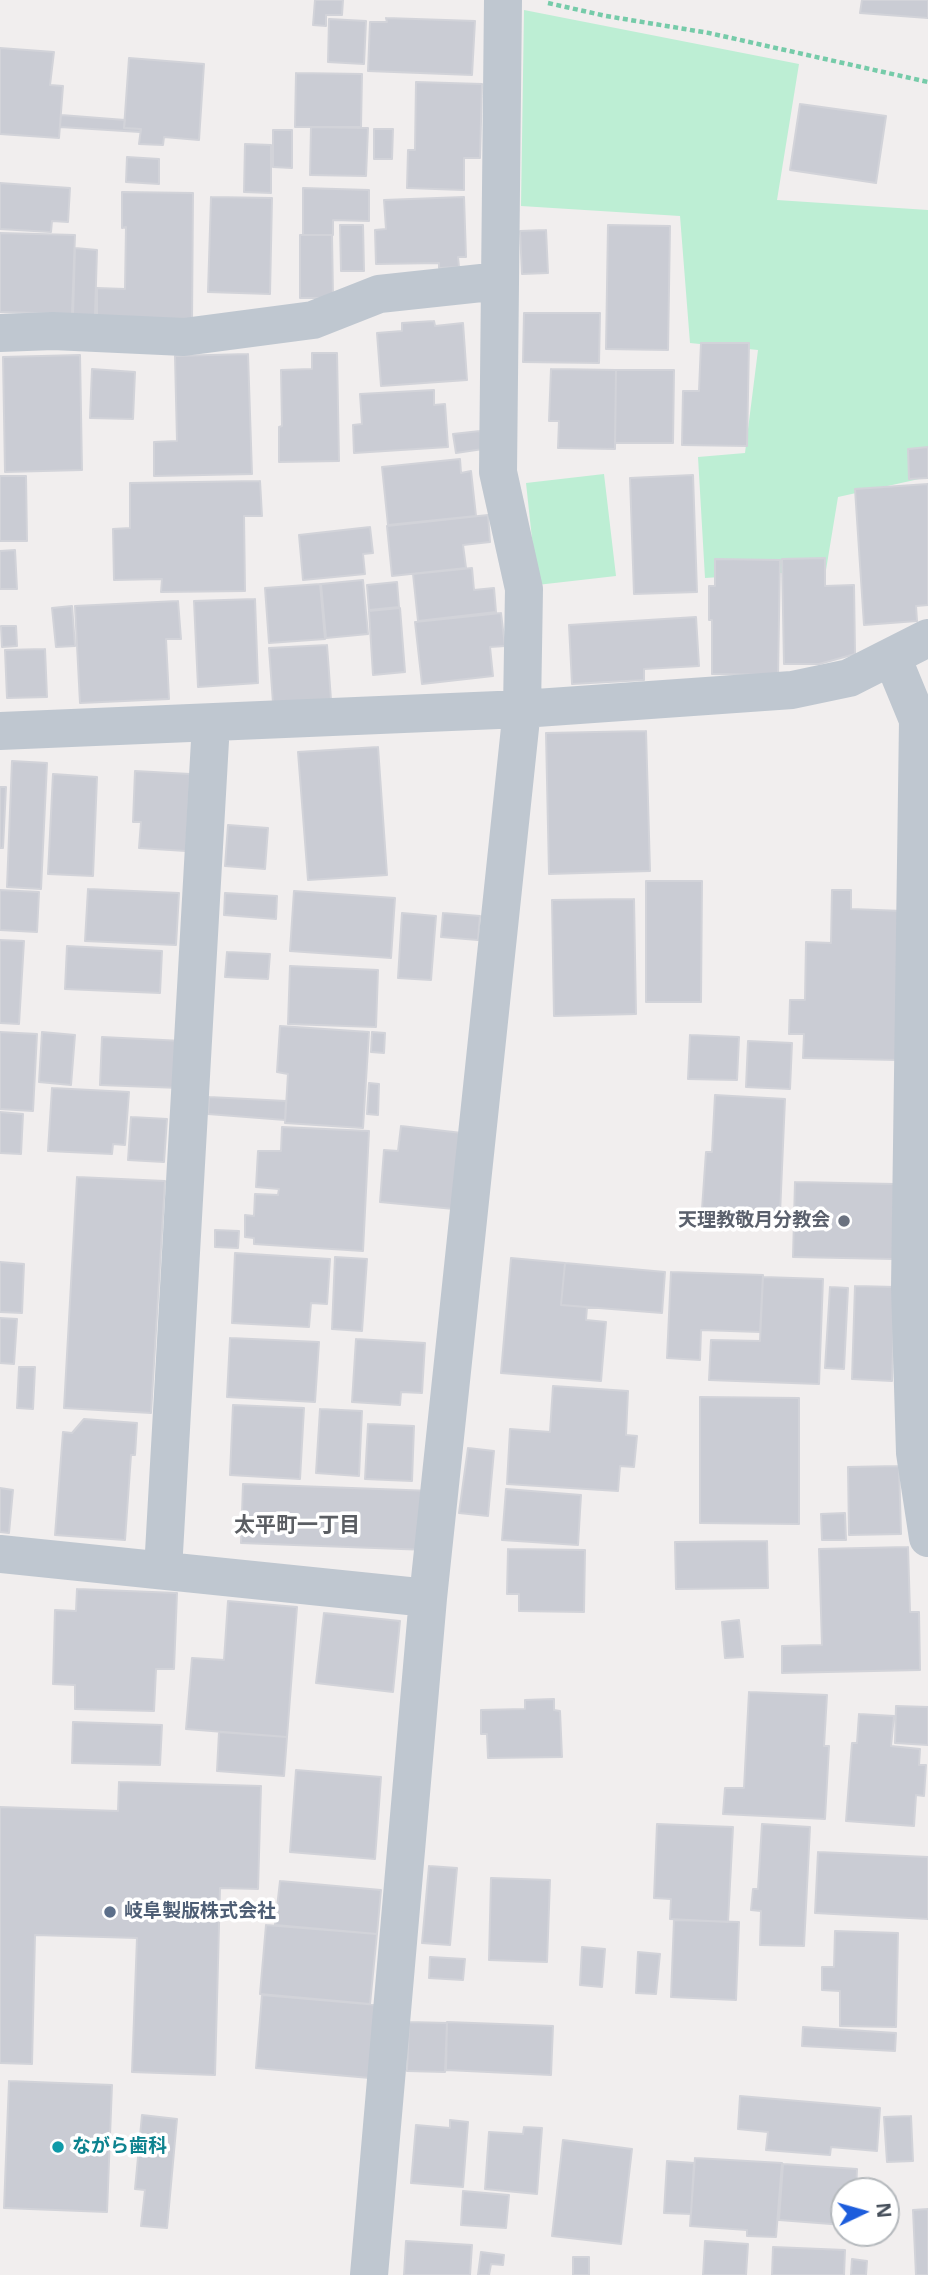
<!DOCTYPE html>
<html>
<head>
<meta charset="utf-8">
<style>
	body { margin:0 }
	#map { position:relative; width:928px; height:2275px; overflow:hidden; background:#f1eeee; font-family:"Noto Sans",sans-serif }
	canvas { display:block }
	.north { position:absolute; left:830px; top:2177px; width:70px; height:70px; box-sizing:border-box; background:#fff; border:2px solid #b5b9bd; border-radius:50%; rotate:85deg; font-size:19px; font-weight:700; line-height:28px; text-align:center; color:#464f5b }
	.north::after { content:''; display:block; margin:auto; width:24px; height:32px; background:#1d5ddc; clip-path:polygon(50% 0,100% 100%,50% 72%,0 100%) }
</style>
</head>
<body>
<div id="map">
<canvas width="928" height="2275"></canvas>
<div class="north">N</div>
</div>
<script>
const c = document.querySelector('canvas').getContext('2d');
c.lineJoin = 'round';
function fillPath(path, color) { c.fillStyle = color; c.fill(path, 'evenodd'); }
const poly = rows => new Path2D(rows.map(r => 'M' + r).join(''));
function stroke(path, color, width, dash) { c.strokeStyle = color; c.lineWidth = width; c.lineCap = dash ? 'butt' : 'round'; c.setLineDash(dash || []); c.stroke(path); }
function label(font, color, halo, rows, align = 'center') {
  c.font = font + ' "Noto Sans","Noto Sans JP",sans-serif'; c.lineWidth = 7; c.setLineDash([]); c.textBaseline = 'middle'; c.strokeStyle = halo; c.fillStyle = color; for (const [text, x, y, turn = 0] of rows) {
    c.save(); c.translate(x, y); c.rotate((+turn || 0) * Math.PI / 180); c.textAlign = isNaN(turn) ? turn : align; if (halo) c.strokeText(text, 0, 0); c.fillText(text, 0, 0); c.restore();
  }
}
fillPath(poly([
	[524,10,799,64,777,200,928,210,928,477,838,497,826,570,705,578,698,457,745,453,758,350,690,343,680,216,521,206],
	[604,474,616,576,537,585,526,483]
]), '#bdeed4');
const building = poly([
	[315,0,343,0,342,15,326,15,326,26,313,25,315,0],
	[862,0,928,0,928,18,860,13,862,0],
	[386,18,475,21,472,75,368,71,370,22,387,22,386,18],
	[329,19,366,21,364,64,328,62,329,19],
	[0,48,54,52,50,85,63,86,59,138,0,134,0,48],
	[129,58,204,64,199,140,164,137,163,145,139,144,141,129,124,128,129,58],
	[296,73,362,74,361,127,295,127,296,73],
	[416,82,482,84,480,158,464,158,464,190,407,188,408,150,415,150,416,82],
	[800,104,886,116,876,183,790,170,800,104],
	[61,115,125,120,124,128,141,129,140,132,60,127,61,115],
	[311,127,368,128,366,176,310,175,311,127],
	[374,129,393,129,392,159,374,159,374,129],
	[273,130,292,130,292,168,273,167,273,130],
	[245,144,271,145,271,193,244,192,245,144],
	[127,157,159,159,159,184,126,182,127,157],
	[0,183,70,188,68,222,52,221,51,232,0,229,0,183],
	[303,188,369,190,369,221,333,220,333,235,303,235,303,188],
	[122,192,193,193,192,321,97,317,97,288,125,289,126,227,122,228,122,192],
	[211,197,272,198,270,294,208,292,211,197],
	[464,197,466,257,458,257,459,267,439,268,439,263,376,264,375,230,386,229,384,200,464,197],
	[340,225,363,225,364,271,341,271,340,225],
	[608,225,670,226,668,350,606,349,608,225],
	[546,230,548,273,522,274,520,231,546,230],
	[0,233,75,235,72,314,0,312,0,233],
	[300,235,332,235,333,298,300,298,300,235],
	[75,248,97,250,95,315,73,315,75,248],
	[524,313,600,313,599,363,523,362,524,313],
	[434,321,435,326,463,323,467,380,381,386,377,333,402,331,402,323,434,321],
	[701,343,749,343,747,446,682,445,683,391,699,391,701,343],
	[312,353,337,353,339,461,279,462,279,427,282,426,281,370,312,369,312,353],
	[248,354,252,474,154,476,154,442,177,441,175,356,248,354],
	[80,355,82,470,5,472,3,357,80,355],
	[92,369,135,372,133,419,90,418,92,369],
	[551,369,616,370,615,449,558,448,559,421,549,421,551,369],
	[616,370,674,370,673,443,615,443,616,370],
	[434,390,434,405,445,404,448,447,354,453,353,425,362,424,360,394,434,390],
	[480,431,483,449,456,453,453,434,480,431],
	[928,447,928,478,909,479,908,449,928,447],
	[460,459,461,473,471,471,476,516,388,525,382,467,460,459],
	[693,475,697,592,634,594,630,478,693,475],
	[0,476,26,476,27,541,0,541,0,476],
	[260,481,262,516,244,516,245,591,161,592,162,579,114,580,113,529,130,528,130,483,260,481],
	[928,484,928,605,916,606,917,621,864,625,855,489,928,484],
	[488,515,490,542,463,545,466,568,392,576,387,526,488,515],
	[370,527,373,553,363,554,365,574,303,580,299,535,370,527],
	[15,550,17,589,0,589,0,551,15,550],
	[825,558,825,586,854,585,855,654,819,664,784,664,782,559,825,558],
	[715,559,780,560,778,675,712,674,712,620,709,620,709,586,715,586,715,559],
	[472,568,474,590,494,588,496,612,418,621,413,574,472,568],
	[363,580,368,634,326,638,321,584,363,580],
	[397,582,399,607,369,610,367,585,397,582],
	[320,584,325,639,269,643,265,588,320,584],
	[255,599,258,683,198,687,194,601,255,599],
	[178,601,181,639,166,639,169,699,80,703,75,606,178,601],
	[72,606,75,646,56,647,52,608,72,606],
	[400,608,405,672,373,675,369,611,400,608],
	[501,613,505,646,490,647,493,676,422,684,415,622,501,613],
	[696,617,699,666,644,669,644,680,572,684,569,625,696,617],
	[1,626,16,626,17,646,2,647,1,626],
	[327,645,331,700,273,703,269,648,327,645],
	[45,649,47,697,7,698,5,650,45,649],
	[646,731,650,871,549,874,546,733,646,731],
	[378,747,387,875,308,880,298,752,378,747],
	[12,761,47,763,41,889,7,887,12,761],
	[135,771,190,774,186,851,139,848,141,822,133,822,135,771],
	[53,774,97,777,93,876,48,874,53,774],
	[0,787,6,787,3,848,0,848,0,787],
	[228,825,268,828,265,869,225,866,228,825],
	[646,881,702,881,701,1002,646,1002,646,881],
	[88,889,179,893,176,945,85,941,88,889],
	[0,890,39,892,37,932,0,930,0,890],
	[832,890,851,890,851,909,903,911,898,1060,803,1058,804,1034,789,1034,790,1000,805,1000,806,942,831,943,832,890],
	[294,891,395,898,391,958,290,951,294,891],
	[225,893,277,896,276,919,224,915,225,893],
	[634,899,636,1014,554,1016,552,900,634,899],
	[402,913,436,916,431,980,398,978,402,913],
	[443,913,480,916,478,940,441,937,443,913],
	[0,940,24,941,19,1024,0,1023,0,940],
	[67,946,162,951,160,993,65,989,67,946],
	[227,952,270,954,268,979,225,977,227,952],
	[290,966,378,970,376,1027,288,1024,290,966],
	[280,1026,369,1032,363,1128,285,1123,288,1074,277,1072,280,1026],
	[0,1032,37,1034,33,1111,0,1109,0,1032],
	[42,1032,75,1035,71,1085,39,1082,42,1032],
	[372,1032,385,1033,384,1053,371,1052,372,1032],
	[690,1035,739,1037,737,1080,688,1079,690,1035],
	[102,1037,183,1041,180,1088,100,1085,102,1037],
	[748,1041,792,1043,790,1089,746,1087,748,1041],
	[369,1083,379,1084,378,1115,367,1114,369,1083],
	[52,1088,129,1092,125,1145,113,1144,112,1154,48,1151,52,1088],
	[715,1095,785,1099,780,1214,702,1209,706,1152,712,1152,715,1095],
	[209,1097,286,1101,285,1120,208,1114,209,1097],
	[0,1112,23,1114,21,1154,0,1153,0,1112],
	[131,1117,167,1119,164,1162,128,1160,131,1117],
	[401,1126,462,1133,454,1209,380,1202,384,1150,398,1151,401,1126],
	[282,1127,369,1131,363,1251,254,1244,254,1238,245,1237,245,1215,254,1216,255,1194,278,1195,279,1189,256,1187,258,1151,281,1151,282,1127],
	[77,1177,165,1181,151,1413,64,1408,77,1177],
	[795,1182,894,1184,893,1259,793,1257,795,1182],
	[215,1230,239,1231,238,1248,215,1247,215,1230],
	[235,1253,330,1259,327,1304,311,1303,309,1327,232,1323,235,1253],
	[335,1257,367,1259,362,1331,332,1329,335,1257],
	[511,1258,565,1263,561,1305,587,1307,586,1320,606,1322,601,1381,501,1373,511,1258],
	[0,1262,24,1264,22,1313,0,1312,0,1262],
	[565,1263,665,1272,662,1313,561,1305,565,1263],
	[671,1272,763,1275,760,1332,701,1330,700,1360,667,1358,671,1272],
	[763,1277,823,1279,819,1384,709,1380,711,1340,760,1341,763,1277],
	[855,1286,895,1287,892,1381,852,1379,855,1286],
	[830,1287,848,1288,844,1369,825,1368,830,1287],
	[0,1318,17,1319,14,1364,0,1363,0,1318],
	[230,1338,319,1342,315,1402,227,1397,230,1338],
	[356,1339,425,1343,422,1393,401,1392,400,1405,352,1402,356,1339],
	[19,1367,35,1367,33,1409,17,1408,19,1367],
	[553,1386,628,1391,626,1435,637,1436,634,1467,620,1466,618,1491,507,1484,510,1429,550,1432,553,1386],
	[700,1397,799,1398,799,1524,700,1523,700,1397],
	[233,1405,304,1408,300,1479,230,1475,233,1405],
	[320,1409,362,1411,359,1476,316,1473,320,1409],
	[84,1419,137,1423,135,1455,131,1455,125,1540,55,1535,63,1432,72,1433,84,1419],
	[368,1424,414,1426,412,1481,365,1479,368,1424],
	[468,1448,494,1451,488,1516,459,1513,468,1448],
	[899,1466,901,1534,849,1535,848,1467,899,1466],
	[243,1484,433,1491,428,1550,241,1543,243,1484],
	[0,1488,13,1490,9,1533,0,1532,0,1488],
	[506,1489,581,1495,578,1545,502,1540,506,1489],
	[845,1513,846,1540,822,1540,821,1514,845,1513],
	[767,1541,768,1588,676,1589,675,1542,767,1541],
	[908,1547,910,1612,919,1612,920,1670,782,1673,782,1646,822,1645,819,1549,908,1547],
	[508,1549,585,1550,584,1612,519,1611,519,1594,507,1594,508,1549],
	[77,1589,177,1593,174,1669,156,1669,154,1711,75,1709,75,1685,53,1684,55,1610,76,1611,77,1589],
	[228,1601,297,1607,287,1737,186,1729,192,1658,224,1660,228,1601],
	[324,1613,400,1621,393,1692,316,1683,324,1613],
	[739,1620,743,1657,725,1658,722,1622,739,1620],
	[749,1692,827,1695,824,1746,829,1746,825,1819,723,1814,725,1788,744,1788,749,1692],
	[554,1699,554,1710,560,1711,562,1757,488,1758,487,1734,481,1734,481,1710,525,1709,525,1700,554,1699],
	[896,1706,928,1707,928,1745,895,1743,896,1706],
	[859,1714,894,1716,891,1746,920,1749,919,1765,926,1765,924,1796,916,1795,914,1826,846,1821,852,1743,857,1743,859,1714],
	[73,1722,162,1725,160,1765,72,1763,73,1722],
	[219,1732,287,1737,284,1776,217,1771,219,1732],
	[296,1770,381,1777,375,1859,290,1852,296,1770],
	[119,1782,261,1786,258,1889,220,1888,215,2075,132,2072,137,1938,35,1935,32,2064,0,2063,0,1807,118,1811,119,1782],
	[657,1824,733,1827,728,1922,670,1919,671,1899,654,1898,657,1824],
	[762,1824,810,1827,804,1946,760,1945,761,1911,751,1910,753,1889,758,1889,762,1824],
	[818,1852,928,1857,928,1919,815,1913,818,1852],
	[429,1866,457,1868,450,1945,422,1943,429,1866],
	[491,1878,550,1880,547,1962,489,1960,491,1878],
	[280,1881,381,1890,377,1934,275,1925,280,1881],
	[674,1920,739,1922,736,2000,671,1997,674,1920],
	[266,1925,377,1934,370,2004,260,1994,266,1925],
	[835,1931,898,1933,896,2027,840,2026,840,1991,822,1990,822,1967,834,1967,835,1931],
	[582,1947,605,1949,602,1987,580,1985,582,1947],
	[638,1952,660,1954,656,1994,636,1993,638,1952],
	[430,1957,465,1959,463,1980,429,1978,430,1957],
	[262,1995,378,2005,370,2078,256,2068,262,1995],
	[409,2022,447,2023,445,2072,407,2071,409,2022],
	[447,2022,553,2026,551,2075,446,2070,447,2022],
	[803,2027,896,2033,895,2051,802,2046,803,2027],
	[9,2081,112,2085,107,2212,4,2208,9,2081],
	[740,2096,880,2108,877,2151,831,2147,830,2155,766,2150,768,2132,738,2129,740,2096],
	[142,2115,177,2119,167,2228,141,2226,145,2190,135,2189,142,2115],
	[911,2116,913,2161,887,2162,884,2117,911,2116],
	[450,2120,468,2122,463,2187,411,2183,416,2125,450,2128,450,2120],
	[524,2127,542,2128,537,2194,485,2189,489,2132,523,2134,524,2127],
	[563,2140,632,2149,621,2244,552,2236,563,2140],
	[695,2158,782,2163,776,2237,747,2236,747,2230,690,2226,695,2158],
	[667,2161,694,2163,691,2214,664,2213,667,2161],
	[783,2164,857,2169,856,2191,844,2191,844,2225,779,2220,783,2164],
	[463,2191,509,2195,506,2228,461,2225,463,2191],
	[928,2209,928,2275,916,2275,913,2210,928,2209],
	[406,2241,472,2245,470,2275,404,2275,406,2241],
	[705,2241,748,2244,746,2275,703,2275,705,2241],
	[773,2247,845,2250,844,2275,772,2275,773,2247],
	[481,2252,504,2255,503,2265,491,2264,489,2275,478,2275,481,2252],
	[573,2257,589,2257,589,2275,573,2275,573,2257],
	[852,2259,867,2261,866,2275,851,2275,852,2259]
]);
fillPath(building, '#caccd4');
stroke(building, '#d2d3d9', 2);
stroke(poly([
	[548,3,606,16,709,33,928,82]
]), '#76cba9', 4.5, [5, 3.5]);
stroke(poly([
	[0,333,53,331,184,337,313,320,379,294,500,281],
	[892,657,918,720,910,1287,915,1453,928,1538],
	[0,731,522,709,792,690,849,678,928,638],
	[0,1554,428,1598],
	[163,1570,211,723],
	[369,2275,428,1598,522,709,524,589,498,472,503,0]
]), '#bfc7d0', 38);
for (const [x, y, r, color] of [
	[844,1221,7,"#6b7280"],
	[110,1912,7,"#5c6f8a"],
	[58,2147,7,"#0f9aa8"]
]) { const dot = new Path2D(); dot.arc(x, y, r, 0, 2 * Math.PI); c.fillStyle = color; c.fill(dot); stroke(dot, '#fff', 2.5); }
label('bold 19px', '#5b616d', '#fff', [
	["天理教敬月分教会",830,1221]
], 'right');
label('bold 19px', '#4e5e75', '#fff', [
	["岐阜製版株式会社",124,1912]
], 'left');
label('bold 19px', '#0d838f', '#fff', [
	["ながら歯科",72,2147]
], 'left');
label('bold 21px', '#5b5e63', '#fff', [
	["太平町一丁目",297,1526]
]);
</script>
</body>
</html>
